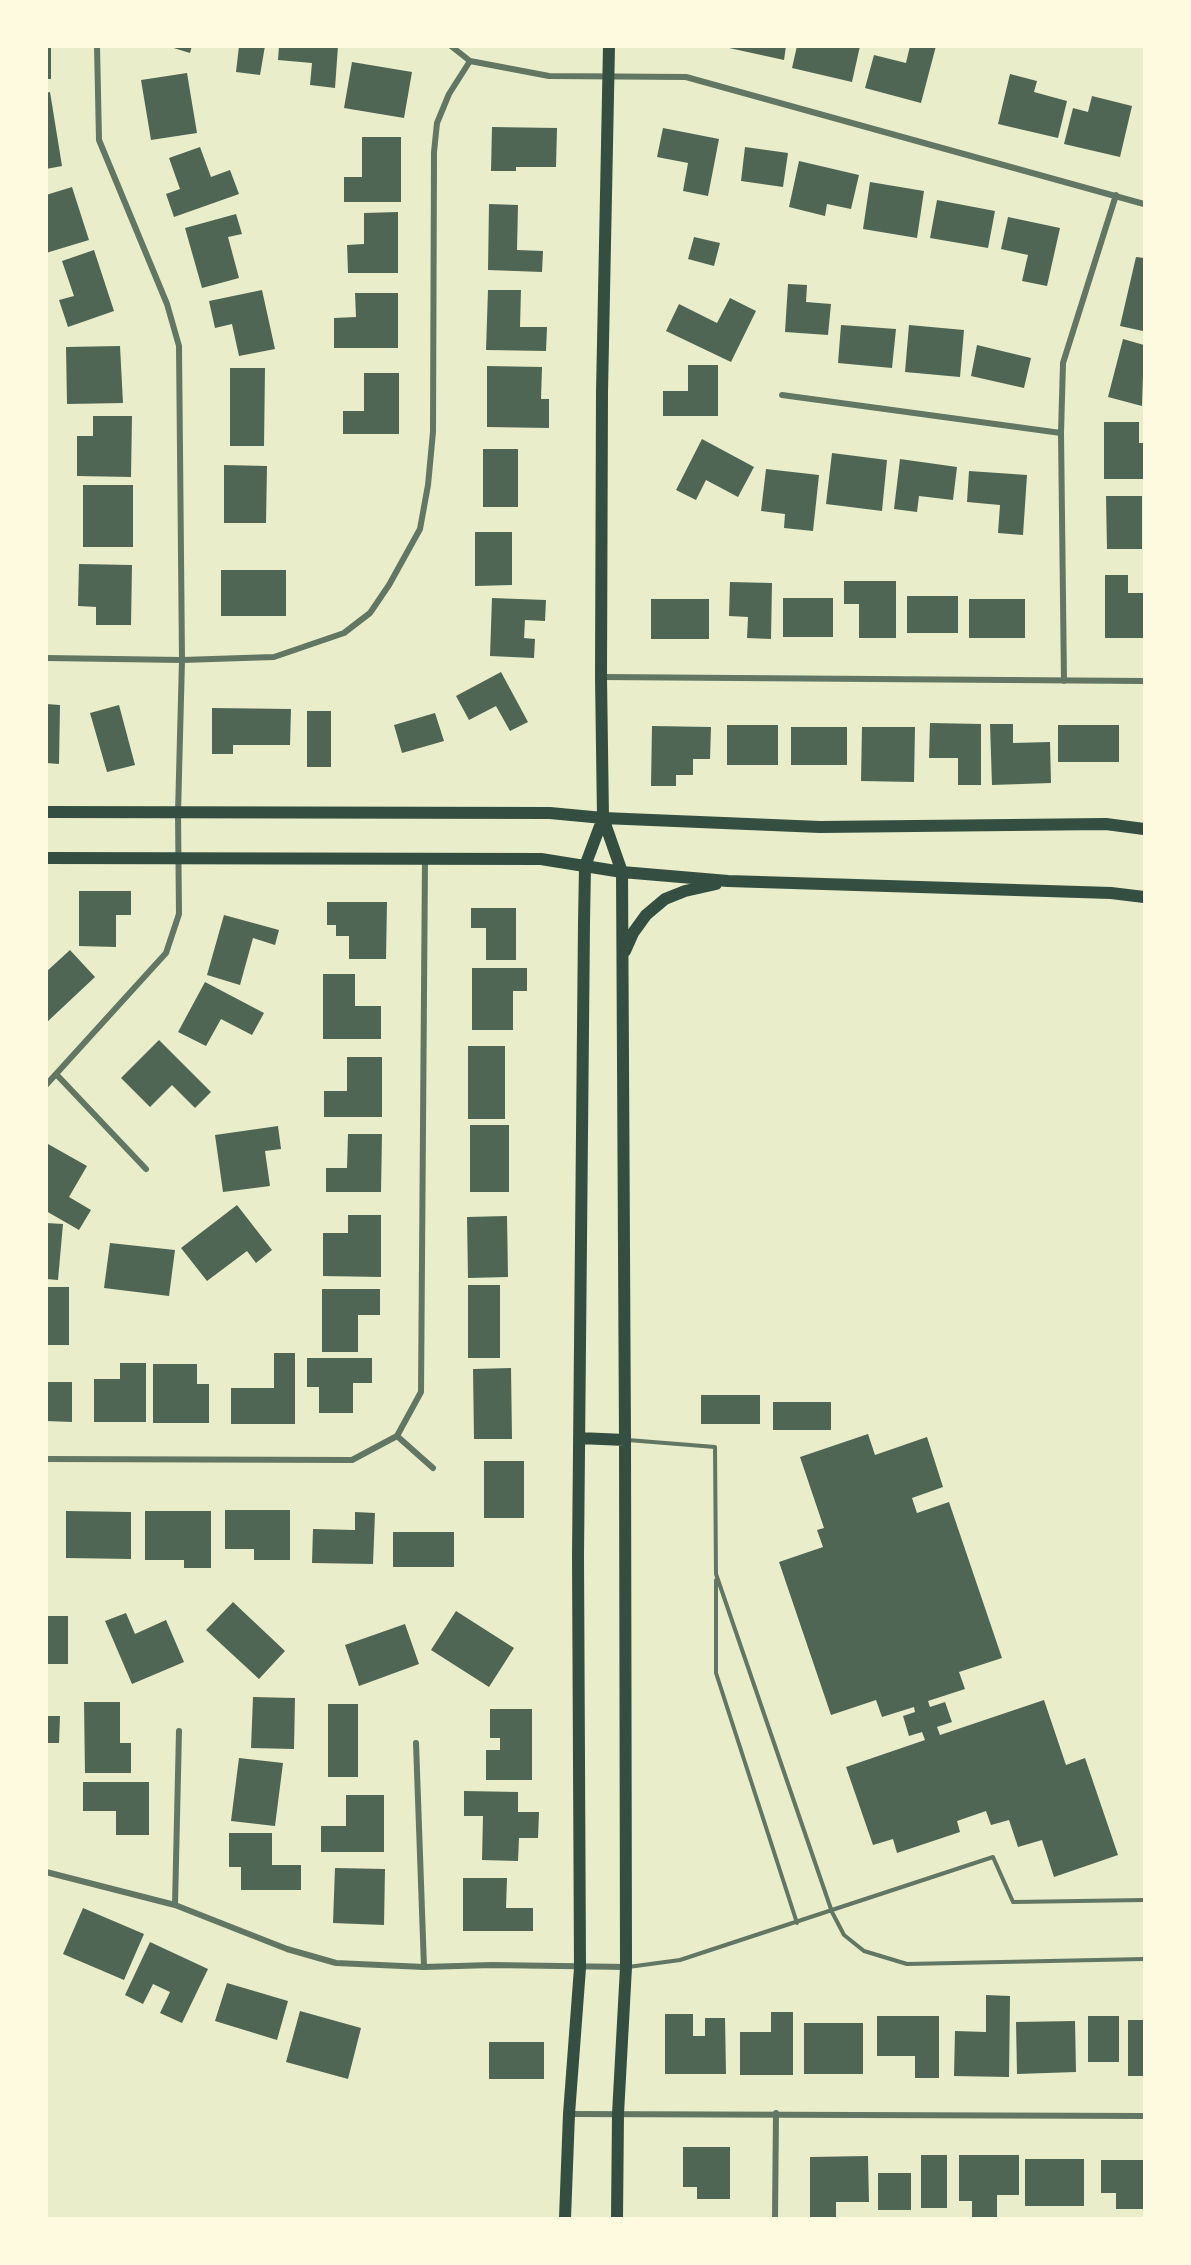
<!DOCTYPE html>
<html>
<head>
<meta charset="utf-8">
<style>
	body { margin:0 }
	#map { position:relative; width:1191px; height:2265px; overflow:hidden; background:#e9edc9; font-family:Signika,sans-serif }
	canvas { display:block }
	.frame { position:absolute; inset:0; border:48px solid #fefae0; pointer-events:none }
</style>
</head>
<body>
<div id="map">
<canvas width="1191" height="2265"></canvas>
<div class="frame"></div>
</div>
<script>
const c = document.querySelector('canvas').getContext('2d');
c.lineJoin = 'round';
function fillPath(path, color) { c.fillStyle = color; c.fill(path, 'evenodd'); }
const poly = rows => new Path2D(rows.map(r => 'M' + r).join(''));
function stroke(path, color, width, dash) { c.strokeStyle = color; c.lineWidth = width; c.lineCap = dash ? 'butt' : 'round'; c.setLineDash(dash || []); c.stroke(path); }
fillPath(poly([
	[46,46,51,46,51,79,46,79],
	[167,46,192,46,190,53],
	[239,46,265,46,260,75,236,72],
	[279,46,338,46,335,88,310,85,312,63,278,60],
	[720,46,786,46,784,60],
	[797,46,860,46,852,82,792,68],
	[910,46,936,46,921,103,865,88,874,55,906,63],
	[352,62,412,72,404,118,344,108],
	[187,73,197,133,151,140,141,80],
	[1010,74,1037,81,1034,92,1067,101,1058,138,998,124],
	[50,92,62,166,46,169,46,93],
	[1092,96,1132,106,1120,157,1064,144,1073,108,1088,112],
	[492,127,557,128,556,167,516,167,516,171,491,171],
	[663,128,719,139,708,196,683,191,688,163,657,157],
	[362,137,401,137,401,202,344,202,344,177,362,177],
	[200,147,211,177,230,170,239,194,174,217,166,194,180,189,169,158],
	[745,147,788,153,783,187,741,181],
	[799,161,859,175,851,209,827,204,825,216,789,207],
	[870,182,924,191,917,238,863,229],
	[72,187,89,240,46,253,46,195],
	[937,200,995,211,988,248,930,238],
	[489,204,518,205,517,250,543,251,542,272,488,270],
	[398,212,398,273,348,273,347,245,364,244,364,213],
	[236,214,242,234,228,237,239,278,202,288,185,228],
	[1008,217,1060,228,1047,286,1022,281,1028,255,1001,249],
	[694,237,720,243,714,266,688,259],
	[94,250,114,311,68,327,59,300,74,296,62,261],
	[1136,257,1144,258,1143,331,1120,326],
	[788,284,807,285,806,302,831,304,828,335,785,332],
	[262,290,275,349,239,356,232,324,215,328,209,301],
	[488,290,521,290,520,327,547,327,546,351,486,350],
	[355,293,398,293,398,348,334,348,334,318,356,317],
	[730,298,756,311,731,362,666,331,679,304,717,323],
	[841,325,896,329,892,368,838,363],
	[909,325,964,330,960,377,905,372],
	[1123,339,1144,345,1142,406,1108,397],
	[977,345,1031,358,1024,388,971,376],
	[120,346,123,403,67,404,66,347],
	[688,365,718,365,718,416,663,416,663,391,688,391],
	[487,366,542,367,541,399,549,399,549,428,487,427],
	[230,368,265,368,264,446,230,446],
	[364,373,399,373,399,434,343,434,343,411,364,411],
	[93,416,132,416,131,477,77,476,77,436,93,436],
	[1104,422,1139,422,1139,443,1144,443,1144,479,1104,479],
	[702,439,754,467,738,497,706,480,696,500,676,490],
	[483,449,518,449,518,507,483,507],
	[832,453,887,460,882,511,826,504],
	[900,459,957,467,953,500,919,496,917,512,894,509],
	[224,465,267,466,266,523,224,523],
	[766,469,819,475,813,531,784,528,785,514,761,511],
	[969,471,1027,475,1023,535,998,533,1000,505,967,502],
	[83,485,133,485,133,547,83,547],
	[1106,496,1142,496,1142,549,1107,549],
	[475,532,512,532,512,585,475,586],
	[79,564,132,565,131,625,96,625,96,607,78,606],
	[221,570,286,570,286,616,221,616],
	[1105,575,1128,575,1128,593,1144,593,1144,638,1105,638],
	[844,581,896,581,896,638,859,638,859,604,844,604],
	[730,582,772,583,771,639,747,638,748,617,729,616],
	[907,596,958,596,958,633,907,633],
	[492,598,546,600,545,621,525,620,524,638,535,639,534,658,490,656],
	[783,598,833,598,833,637,783,637],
	[651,599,709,599,709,639,651,639],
	[969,599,1025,599,1025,638,969,638],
	[501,672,528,722,510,731,496,706,469,720,456,696],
	[46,704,60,705,59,764,46,763],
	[119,705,135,765,107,772,90,713],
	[212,708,291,709,290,745,233,745,233,754,212,754],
	[307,711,331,711,331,767,307,767],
	[435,713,444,741,402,753,394,725],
	[930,723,981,724,981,785,958,785,958,758,929,758],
	[990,724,1013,724,1013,743,1050,742,1051,783,992,785],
	[727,725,778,725,778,765,727,765],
	[1058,725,1119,725,1119,762,1058,762],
	[652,726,711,727,710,759,693,759,693,775,676,775,676,786,651,786],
	[791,727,847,727,847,765,791,765],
	[862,727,915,727,914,782,861,781],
	[79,891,131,891,131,915,116,915,116,947,79,946],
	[327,902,387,902,386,959,349,959,349,936,336,936,336,925,327,925],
	[471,908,516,908,516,960,486,960,486,928,471,928],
	[224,915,279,930,275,945,253,938,240,985,207,975],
	[70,950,95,977,46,1023,46,972],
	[472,968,527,968,527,991,513,991,513,1030,472,1030],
	[323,974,355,974,355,1006,381,1006,381,1039,323,1039],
	[205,982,264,1013,252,1035,221,1019,206,1046,178,1032],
	[159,1040,211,1092,195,1108,172,1085,150,1107,121,1078],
	[468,1046,505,1046,505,1119,468,1119],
	[347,1057,382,1057,382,1117,324,1117,324,1091,347,1091],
	[470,1125,509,1125,509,1192,470,1192],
	[278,1126,281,1149,265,1151,270,1186,223,1192,215,1135],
	[348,1134,382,1134,381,1192,326,1192,326,1168,347,1168],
	[48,1144,87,1166,69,1197,91,1210,79,1230,46,1211],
	[237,1205,272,1250,256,1263,247,1251,207,1281,181,1248],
	[348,1215,381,1215,381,1277,323,1276,323,1233,348,1233],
	[507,1216,508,1277,468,1278,467,1217],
	[46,1223,63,1224,58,1280,46,1279],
	[110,1243,175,1250,169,1296,104,1288],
	[468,1285,500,1285,500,1358,468,1358],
	[46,1287,69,1287,69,1345,46,1345],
	[322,1289,380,1289,380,1315,358,1315,358,1352,322,1352],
	[274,1353,295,1353,295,1424,231,1424,231,1388,274,1388],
	[307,1358,372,1358,372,1383,353,1383,353,1413,319,1413,319,1387,307,1387],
	[120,1363,146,1363,146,1422,94,1422,94,1379,120,1379],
	[153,1364,197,1364,197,1384,209,1384,209,1423,153,1423],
	[511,1368,512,1439,474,1439,473,1369],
	[46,1382,72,1382,72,1422,46,1421],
	[701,1395,760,1395,760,1424,701,1424],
	[773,1402,831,1402,831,1430,773,1430],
	[868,1434,875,1455,927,1437,943,1487,912,1498,917,1513,949,1502,1002,1658,959,1672,965,1689,928,1701,930,1707,945,1702,952,1722,937,1727,940,1735,1044,1700,1066,1765,1085,1758,1118,1855,1054,1877,1042,1840,1018,1847,1009,1820,991,1825,986,1811,957,1821,960,1832,897,1853,893,1839,873,1845,846,1767,925,1740,922,1732,909,1736,903,1716,915,1712,914,1707,882,1717,876,1700,831,1715,779,1562,823,1547,817,1530,824,1528,800,1457],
	[484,1461,524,1461,524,1518,484,1518],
	[225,1510,290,1510,290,1560,254,1560,254,1549,225,1549],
	[66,1511,131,1512,131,1559,66,1558],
	[145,1511,211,1511,211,1568,184,1568,184,1560,145,1560],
	[355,1512,375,1513,373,1564,312,1563,313,1529,355,1530],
	[393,1532,454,1532,454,1567,393,1567],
	[233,1602,285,1651,259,1679,206,1630],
	[456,1611,514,1648,489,1687,431,1650],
	[126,1613,135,1634,166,1620,184,1662,132,1684,105,1621],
	[46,1616,68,1616,68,1664,46,1664],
	[405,1624,419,1664,359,1686,345,1645],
	[253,1697,295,1698,294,1749,251,1748],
	[84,1702,120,1702,120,1743,131,1743,131,1773,85,1773],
	[328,1704,358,1704,358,1777,328,1777],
	[490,1709,532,1709,532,1780,486,1780,486,1750,500,1750,500,1738,490,1738],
	[46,1716,60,1716,59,1743,46,1743],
	[239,1758,283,1763,275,1826,231,1821],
	[83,1782,149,1782,149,1835,116,1835,116,1811,83,1811],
	[464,1791,518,1792,518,1812,539,1812,538,1838,519,1838,518,1861,482,1860,483,1816,464,1816],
	[346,1795,384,1795,384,1852,321,1852,321,1826,346,1826],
	[229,1833,272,1833,272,1865,301,1865,301,1890,241,1890,241,1867,229,1867],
	[335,1868,385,1869,384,1925,333,1923],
	[463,1878,507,1878,506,1908,533,1908,533,1931,463,1931],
	[83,1908,144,1934,124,1980,63,1954],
	[150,1942,208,1969,182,2023,160,2013,170,1992,153,1984,143,2004,125,1995],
	[227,1983,288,2001,277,2040,215,2021],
	[986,1995,1010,1996,1009,2077,954,2076,955,2031,986,2032],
	[300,2011,361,2028,348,2079,286,2062],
	[771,2012,793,2012,793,2075,740,2075,740,2032,771,2032],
	[665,2014,693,2014,693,2036,705,2036,705,2018,725,2018,726,2074,665,2074],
	[877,2016,939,2016,939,2078,915,2078,915,2056,877,2056],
	[1088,2016,1119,2016,1119,2062,1088,2062],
	[1128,2020,1144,2020,1144,2076,1128,2076],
	[1075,2021,1076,2072,1017,2074,1016,2022],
	[804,2023,863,2023,863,2074,804,2074],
	[489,2042,544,2042,544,2079,489,2079],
	[683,2147,730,2147,730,2199,697,2199,697,2187,683,2187],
	[921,2155,947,2155,947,2208,921,2208],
	[959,2155,1019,2155,1019,2195,997,2195,997,2218,972,2218,972,2201,959,2201],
	[868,2156,869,2202,836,2202,836,2218,810,2218,810,2157],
	[1025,2159,1084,2159,1084,2206,1025,2206],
	[1101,2160,1144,2160,1144,2209,1116,2209,1116,2193,1101,2193],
	[878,2173,911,2173,911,2210,878,2210]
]), '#4f6655');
stroke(poly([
	[628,1440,715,1447,716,1574,832,1912,844,1935,864,1951,907,1964,1144,1959],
	[716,1580,716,1673,797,1923],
	[628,1967,680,1960,993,1857,1013,1902,1144,1900]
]), '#617663', 4);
stroke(poly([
	[451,46,470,61,549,76,686,77,1144,204],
	[782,395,1061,433],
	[46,658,182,660,274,657,344,633,370,613,389,585,420,529,428,485,433,432,434,152,437,123,449,94,470,61],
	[601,677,1144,681],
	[1064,681,1061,433,1063,363,1116,195],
	[56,1074,146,1169],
	[46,1085,166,953,179,914,178,813,182,660,179,346,167,304,99,140,97,46],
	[397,1436,433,1468],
	[46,1459,352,1460,397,1436,421,1392,425,859],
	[416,1743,424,1967],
	[46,1872,175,1905,287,1949,336,1963,424,1967,492,1965,626,1967],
	[175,1905,179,1731],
	[569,2114,1144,2116],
	[775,2218,776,2113]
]), '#617663', 6);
stroke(poly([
	[609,46,602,392,601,677,603,818,622,872,625,1440,626,1967,618,2114,617,2218],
	[46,812,550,813,603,818,820,827,1106,824,1144,829],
	[46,858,541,859,622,872,728,881,1111,893,1144,897],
	[625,951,633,933,646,915,665,899,685,891,716,884],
	[579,1438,625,1440],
	[565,2218,569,2114,580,1968,578,1556,584,923,585,866,603,818]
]), '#344e41', 12);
</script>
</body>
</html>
